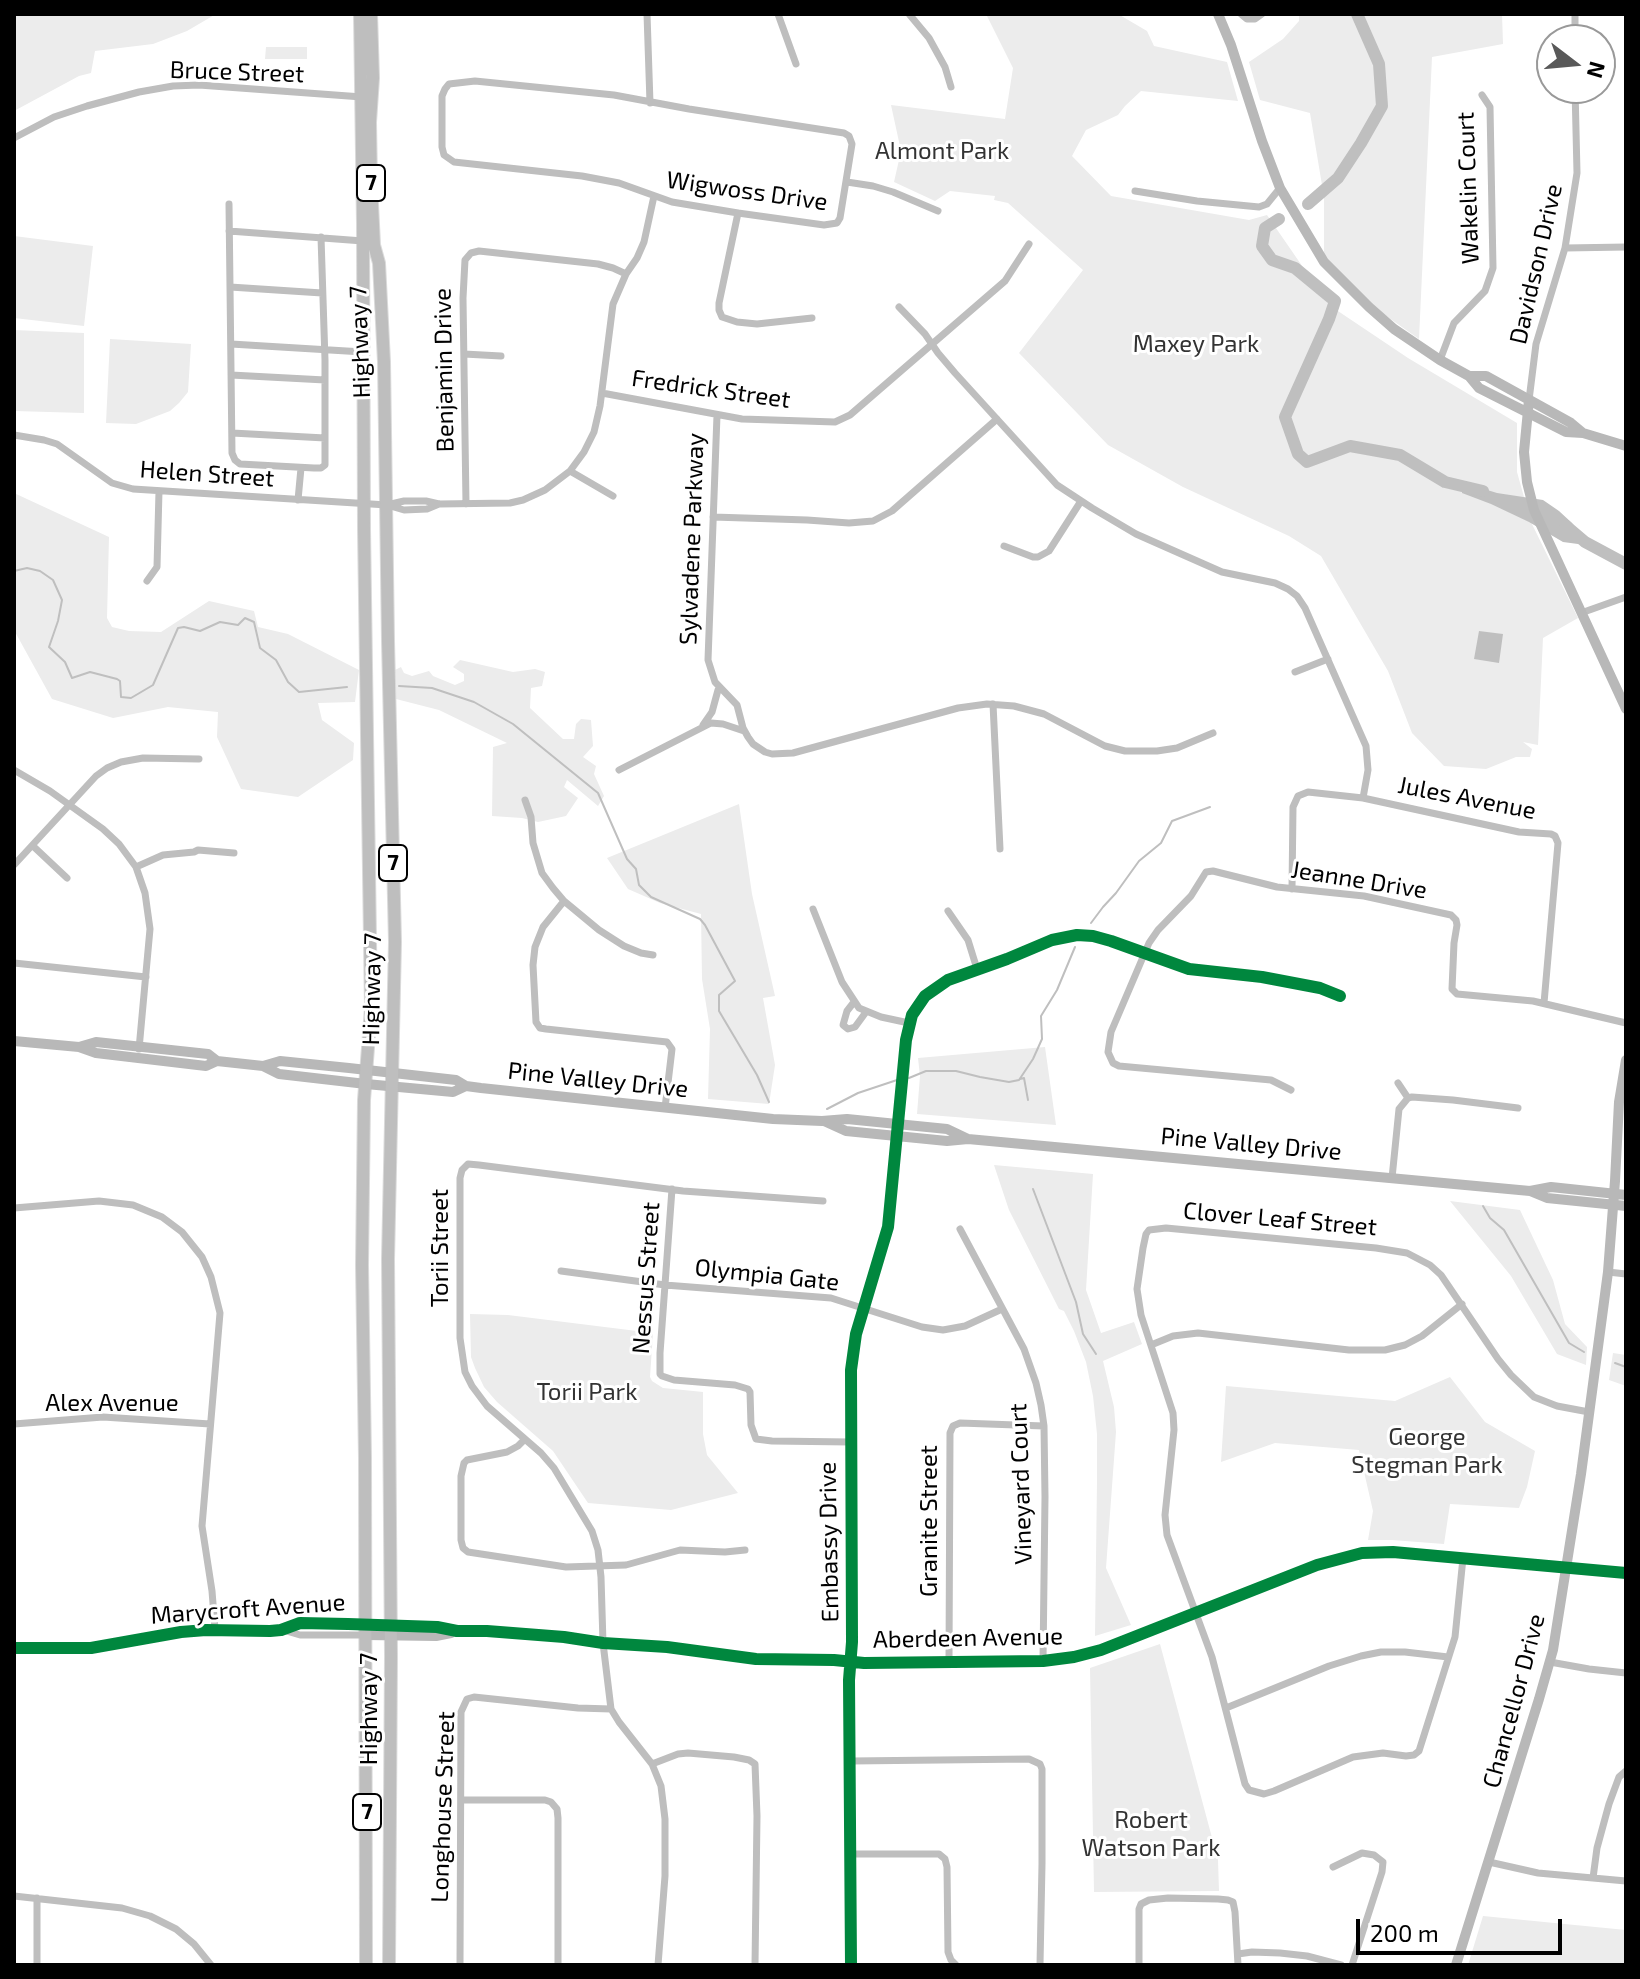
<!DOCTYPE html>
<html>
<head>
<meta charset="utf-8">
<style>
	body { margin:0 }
	#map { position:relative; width:1640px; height:1979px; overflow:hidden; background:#fff; font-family:"Exo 2",sans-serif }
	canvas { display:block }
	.frame { position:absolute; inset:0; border:16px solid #000; pointer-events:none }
	.north { position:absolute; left:1536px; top:24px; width:80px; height:80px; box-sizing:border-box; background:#fff; border:2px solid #999; border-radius:50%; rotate:106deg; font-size:22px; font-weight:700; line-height:32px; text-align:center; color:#000 }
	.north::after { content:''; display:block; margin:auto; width:28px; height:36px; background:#595959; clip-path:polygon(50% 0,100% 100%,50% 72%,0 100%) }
	.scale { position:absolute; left:1356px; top:1919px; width:206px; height:36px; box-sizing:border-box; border:4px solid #000; border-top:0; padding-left:10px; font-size:24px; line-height:28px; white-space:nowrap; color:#000; -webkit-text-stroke:6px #fff; paint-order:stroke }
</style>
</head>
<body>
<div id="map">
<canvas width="1640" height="1979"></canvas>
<div class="frame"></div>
<div class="north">N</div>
<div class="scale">200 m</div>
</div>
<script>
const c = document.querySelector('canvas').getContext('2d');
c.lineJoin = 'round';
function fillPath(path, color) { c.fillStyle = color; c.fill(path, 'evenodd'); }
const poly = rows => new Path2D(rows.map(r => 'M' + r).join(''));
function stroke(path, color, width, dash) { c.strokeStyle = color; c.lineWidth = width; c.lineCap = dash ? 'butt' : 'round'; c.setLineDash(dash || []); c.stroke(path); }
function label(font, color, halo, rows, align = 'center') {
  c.font = font + ' "Exo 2",sans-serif'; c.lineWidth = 6; c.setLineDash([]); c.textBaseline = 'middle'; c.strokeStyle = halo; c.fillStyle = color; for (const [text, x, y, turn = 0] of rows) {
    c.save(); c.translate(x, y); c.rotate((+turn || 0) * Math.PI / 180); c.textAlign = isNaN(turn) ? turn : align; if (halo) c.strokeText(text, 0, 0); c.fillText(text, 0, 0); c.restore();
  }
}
fillPath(poly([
	[14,14,216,14,187,31,153,44,95,51,91,73,79,76,14,111],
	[986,14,1118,14,1147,31,1154,46,1227,62,1238,101,1141,91,1125,106,1118,115,1086,130,1072,156,1111,196,1249,220,1267,215,1329,305,1408,358,1517,423,1517,472,1531,522,1578,618,1543,638,1538,745,1523,742,1532,749,1530,757,1516,757,1486,769,1444,766,1412,733,1388,671,1321,556,1289,536,1183,487,1108,445,1019,353,1083,270,1008,203,994,200,995,196,950,191,935,201,894,182,901,151,891,105,1005,119,1013,68],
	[1299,14,1502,14,1503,44,1432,57,1419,339,1382,313,1324,258,1324,197,1310,113,1260,100,1249,62,1283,39,1299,21],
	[266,47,307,47,307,59,265,59],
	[14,236,93,246,84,326,14,318],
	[14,330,84,333,84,413,14,411],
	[110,339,191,344,188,392,179,403,170,411,136,424,106,423],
	[14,493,109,537,107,618,112,627,129,631,161,632,209,601,254,611,258,627,288,634,359,670,355,702,318,703,322,720,354,743,353,760,298,797,241,789,217,737,218,712,168,707,113,718,52,699,14,630],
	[460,660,513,672,535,669,545,672,542,686,531,688,530,708,563,739,574,739,576,724,581,719,591,720,593,746,583,757,596,766,594,774,604,796,598,806,567,780,564,787,578,798,566,816,538,822,522,818,492,816,493,747,507,743,439,710,396,699,395,670,401,667,404,673,412,676,429,671,433,676,455,685,464,681,464,674,453,667],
	[739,804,752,894,775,996,763,998,775,1065,769,1104,708,1099,710,1029,702,979,701,914,660,903,628,889,607,858],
	[1045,1047,1056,1125,917,1114,920,1076,918,1058],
	[994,1165,1093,1174,1086,1290,1101,1333,1134,1322,1142,1344,1103,1361,1114,1407,1116,1432,1106,1568,1131,1625,1095,1636,1097,1481,1097,1434,1093,1396,1086,1362,1074,1331,1064,1311,1059,1309,1009,1210],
	[1450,1201,1520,1210,1553,1280,1565,1324,1587,1347,1586,1365,1557,1354,1511,1276],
	[470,1314,508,1315,653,1333,650,1377,652,1381,663,1388,703,1392,703,1434,707,1455,738,1493,671,1510,588,1503,553,1451,497,1402,484,1387,475,1368,471,1357],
	[1613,1353,1626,1355,1626,1386,1609,1380],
	[1450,1377,1485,1422,1535,1451,1527,1487,1519,1508,1450,1504,1444,1544,1392,1540,1368,1540,1373,1511,1359,1450,1275,1443,1221,1462,1226,1386,1395,1401],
	[1160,1644,1218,1860,1219,1891,1094,1892,1090,1668],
	[1483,1916,1626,1930,1626,1965,1468,1965]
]), '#ececec');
fillPath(poly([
	[1471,485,1497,493,1543,500,1559,511,1572,523,1578,532,1578,544,1563,542,1529,522,1491,504,1462,493,1462,491],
	[1479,631,1503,634,1499,663,1474,659]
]), '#bfbfbf');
stroke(poly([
	[14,571,27,568,40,571,53,580,62,600,58,621,49,647,65,662,72,678,90,672,117,679,120,681,121,697,131,698,153,685,178,628,184,627,200,631,220,622,238,625,245,618,254,622,260,648,276,660,288,682,299,692,347,687],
	[399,686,432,688,474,702,513,724,598,793,627,859,636,869,639,885,651,897,700,919,705,925,735,981,719,995,719,1011,757,1075,769,1102],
	[1091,923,1103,907,1116,893,1139,861,1161,843,1172,821,1210,807],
	[909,1078,926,1071,956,1071,980,1077,1009,1082,1019,1080,1033,1059,1042,1039,1041,1016,1057,990,1075,947],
	[1020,1079,1024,1078,1028,1100],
	[827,1109,858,1093,897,1080],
	[1033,1189,1076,1302,1083,1334,1096,1354],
	[1483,1206,1490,1218,1504,1230,1569,1343,1584,1352],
	[1615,1363,1626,1367]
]), '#bfbfbf', 2);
stroke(poly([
	[1308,204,1338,178,1361,143,1382,106,1379,64,1357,14],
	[1279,219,1265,228,1262,246,1272,260,1295,268,1335,301,1329,319,1285,417,1298,454,1307,462,1350,446,1400,455,1445,482,1483,491],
	[1565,525,1585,542,1626,564]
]), '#bfbfbf', 12);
const primary = poly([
	[360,14,363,224,364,529,371,1008,364,1100,362,1265,365,1458,366,1965],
	[371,14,373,78,370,122,371,183,374,245,379,263,384,362,388,641,395,942,388,1259,391,1656,389,1965]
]);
stroke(primary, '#dbdbdb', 14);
stroke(poly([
	[647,14,650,103],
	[778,14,796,64],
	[909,14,929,38,945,67,951,87],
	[1241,14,1247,19,1255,19,1262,14],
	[1575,14,1575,40],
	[475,81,614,95,689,109,844,133,849,136,852,144,840,218,837,223,824,225,738,213,672,202,619,183,582,176,454,162,444,155,442,147,442,96,445,89,449,84,475,81],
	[14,138,54,117,87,106,139,92,173,86,199,85,362,97],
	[847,182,873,186,893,192,938,211],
	[1135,191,1197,201,1259,207,1267,204,1280,188],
	[229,204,232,453,235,460,240,464,314,468,321,468,325,465,325,360,321,237],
	[738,213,719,303,719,310,722,317,737,322,757,324,812,318],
	[229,231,363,241],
	[1565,248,1626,247],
	[230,287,322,293],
	[899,307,925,334,938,353,955,373,1057,485,1092,508,1136,534,1222,572,1275,583,1288,589,1297,596,1305,608,1366,746,1368,770,1363,798],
	[231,344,363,352],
	[464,354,501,356],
	[1440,360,1454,323,1485,291,1493,268,1490,107,1482,95],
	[231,375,325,380],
	[602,393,742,419,835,422,850,415,1005,281,1029,244],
	[1529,400,1536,344,1565,248,1577,173,1575,88],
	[717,415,708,660,715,682,737,705,743,728,748,737,753,744,765,752,772,754,793,753,958,708,987,704,1014,706,1044,714,1105,746,1125,751,1157,751,1177,748,1213,733],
	[232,433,325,438],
	[14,435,44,440,57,444,112,483,133,489,387,505,404,510,427,509,439,504],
	[570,471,613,496],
	[298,500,301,468],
	[466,504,463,298,465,260,471,253,479,251,598,264,613,268,626,274],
	[387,505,404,501,426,501,439,504,510,503,523,500,545,490,570,471,584,452,594,432,600,406,613,304,626,274,637,258,644,242,654,196],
	[713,517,807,520,849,523,873,521,892,511,997,419],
	[1004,546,1033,557,1038,557,1049,551,1081,501],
	[147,581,157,567,159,491],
	[1581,613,1626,597],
	[1295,672,1328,659],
	[993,704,1000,849],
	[703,725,712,712,718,690,720,688],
	[14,770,50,791,103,829,119,844,136,867,145,893,150,929,139,1049],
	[619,770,711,723,723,724,744,731],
	[525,800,531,817,533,843,542,873,553,888,564,901,599,930,624,946,641,953,653,955],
	[33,846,67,878],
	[14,865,96,776,107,768,121,762,143,758,199,759],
	[136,867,163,855,194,852,198,850,234,853],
	[1292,889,1293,807,1298,796,1308,792,1363,798,1519,832,1551,834,1555,836,1558,843,1544,1003],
	[564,901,543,927,535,947,533,965,536,1022,540,1028,546,1029,667,1042,672,1049,665,1108],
	[813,909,842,982,859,1008,881,1017,909,1023],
	[948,911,968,940,977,969],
	[14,963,146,977],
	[854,1002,847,1011,843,1025,848,1029,855,1027,866,1012],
	[1398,1083,1408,1098],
	[1291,1090,1271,1080,1119,1066,1113,1063,1108,1052,1111,1032,1149,943,1158,930,1191,896,1206,872,1213,871,1277,887,1364,896,1451,915,1456,920,1457,925,1454,943,1452,989,1457,994,1533,1001,1626,1023],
	[898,1124,907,1032,912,1015,925,996,948,980,1007,959,1061,937,1077,935,1093,936,1189,969,1262,977,1320,988,1340,996],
	[1392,1178,1399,1109,1408,1098,1412,1097,1453,1100,1518,1108],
	[672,1189,660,1353,660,1374,662,1376,674,1380,735,1385,748,1389,750,1392,751,1425,756,1439,772,1441,850,1442],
	[14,1208,99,1201,133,1205,162,1217,182,1232,202,1257,211,1277,220,1313,202,1526,212,1591,215,1629],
	[960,1229,1024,1349,1036,1383,1041,1405,1044,1426,1045,1497,1043,1661],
	[561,1271,665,1285,831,1298,922,1327,943,1330,965,1326,1002,1309],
	[1608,1272,1626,1274],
	[1151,1345,1173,1336,1198,1333,1349,1350,1385,1350,1405,1345,1422,1336,1462,1304],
	[14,1424,103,1417,210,1424],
	[525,1439,518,1446,507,1452,467,1460,464,1463,461,1476,461,1540,463,1548,468,1552,566,1567,626,1565,680,1550,725,1552,745,1550],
	[1463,1558,1455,1637,1419,1751,1414,1755,1406,1756,1383,1753,1353,1757,1274,1791,1264,1794,1249,1790,1245,1784,1212,1657,1167,1535,1165,1515,1174,1430,1173,1413,1141,1315,1137,1289,1143,1248,1146,1234,1149,1230,1166,1228,1376,1248,1407,1253,1430,1265,1441,1275,1498,1359,1511,1375,1534,1397,1557,1406,1589,1412],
	[283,1630,300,1635,365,1635],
	[14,1648,91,1648,181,1632,215,1629,270,1631,281,1630,300,1623,391,1626],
	[949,1661,950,1433,953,1426,960,1423,1044,1426],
	[1550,1662,1589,1669,1626,1673],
	[1226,1708,1329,1666,1361,1656,1381,1652,1405,1652,1448,1657],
	[851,1761,1029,1759,1040,1764,1042,1769,1042,1864,1040,1965],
	[652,1764,678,1754,688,1753,734,1757,749,1760,755,1764,757,1816,755,1965],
	[461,1800,545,1800,551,1802,557,1809,558,1818,558,1965],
	[851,1854,939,1854,945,1859,947,1867,948,1952,951,1960,956,1965],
	[1489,1862,1538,1873,1626,1881],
	[1333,1867,1362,1853,1374,1855,1383,1862,1382,1872,1352,1965],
	[1593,1878,1597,1848,1609,1804,1619,1777,1626,1771],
	[14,1896,122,1908,150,1916,176,1929,194,1944,211,1965],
	[1238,1954,1252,1952,1280,1953,1307,1956,1341,1965],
	[37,1965,37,1898],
	[460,1965,461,1712,467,1699,474,1697,578,1708,611,1709],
	[658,1965,665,1876,665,1819,661,1786,652,1764,619,1722,611,1709,603,1643,601,1577,598,1550,592,1531,554,1468,541,1453,487,1406,472,1386,465,1372,460,1338,460,1178,462,1170,468,1164,479,1165,683,1191,823,1201],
	[1139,1965,1139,1909,1141,1904,1149,1900,1168,1898,1218,1899,1228,1900,1233,1902,1235,1912,1238,1965]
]), '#bebebe', 7);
stroke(poly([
	[1218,14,1231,45,1262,141,1280,188,1324,262,1369,307,1394,329,1440,360,1469,376,1479,388,1566,432,1583,433,1626,446],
	[1469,376,1486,376,1571,423,1583,433],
	[1529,400,1524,452,1527,482,1534,510,1626,709],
	[14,1041,79,1047,96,1053,206,1066,217,1061,263,1066,280,1061,349,1068,456,1080,466,1086,481,1088,773,1119,822,1121,847,1119,947,1129,968,1139],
	[79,1047,96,1042,208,1054,217,1061],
	[263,1066,279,1074,366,1084,453,1092,466,1086],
	[824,1121,846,1131,947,1141,968,1139,1530,1191,1551,1187,1626,1195],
	[1530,1191,1547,1198,1626,1206],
	[391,1626,437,1627,457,1631,487,1631,564,1637,603,1643,667,1647,756,1659,834,1660,864,1663,1043,1661,1074,1657,1101,1650,1317,1565,1362,1553,1393,1552,1626,1573],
	[365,1635,436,1636,451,1633],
	[851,1965,849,1680,852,1642,851,1370,856,1334,888,1227,898,1124],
	[1456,1965,1539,1699,1553,1650,1581,1474,1608,1272,1615,1181,1619,1102,1626,1060]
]), '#b8b8b8', 10);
stroke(primary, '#bebebe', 12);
stroke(poly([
	[14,1648,91,1648,181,1632,206,1630,270,1631,281,1630,300,1623,348,1624,437,1627,457,1631,487,1631,564,1637,603,1643,667,1647,756,1659,834,1660,864,1663,1043,1661,1074,1657,1101,1650,1317,1565,1362,1553,1393,1552,1626,1573],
	[851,1965,849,1680,852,1642,851,1370,856,1334,888,1227,906,1040,912,1015,925,996,948,980,1007,959,1052,940,1077,935,1093,936,1111,941,1189,969,1262,977,1320,988,1340,996]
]), '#00873e', 12);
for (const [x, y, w] of [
	[371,183,28],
	[393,863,28],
	[367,1812,28]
]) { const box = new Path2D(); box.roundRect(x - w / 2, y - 18, w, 36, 6); c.fillStyle = '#fff'; c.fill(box); stroke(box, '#000', 2); }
label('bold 22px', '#000', null, [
	["7",371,183],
	["7",393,863],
	["7",367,1812]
]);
label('24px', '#000', '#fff', [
	["Bruce Street",237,72,2],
	["Wakelin Court",1468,188,-92],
	["Wigwoss Drive",747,191,8],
	["Davidson Drive",1536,264,-77],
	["Highway 7",360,342,-92],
	["Benjamin Drive",444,370,-91],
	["Fredrick Street",711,389,8],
	["Helen Street",207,474,4],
	["Sylvadene Parkway",692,539,-88],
	["Jules Avenue",1467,798,11],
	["Jeanne Drive",1359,880,9],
	["Highway 7",372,989,-89],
	["Pine Valley Drive",598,1080,6],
	["Pine Valley Drive",1251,1144,5],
	["Clover Leaf Street",1280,1219,5],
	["Torii Street",440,1248,-90],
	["Olympia Gate",767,1275,6],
	["Nessus Street",646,1278,-86],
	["Alex Avenue",112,1403],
	["Vineyard Court",1021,1484,-92],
	["Granite Street",929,1521,-90],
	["Embassy Drive",829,1542,-91],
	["Marycroft Avenue",248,1609,-4],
	["Aberdeen Avenue",968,1638,-1],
	["Chancellor Drive",1514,1701,-75],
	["Highway 7",369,1709,-90],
	["Longhouse Street",443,1807,-88]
]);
label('24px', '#333', '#fff', [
	["Almont Park",942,151],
	["Maxey Park",1196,344],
	["Torii Park",587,1392],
	["George",1427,1437],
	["Stegman Park",1427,1465],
	["Robert",1151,1820],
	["Watson Park",1151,1848]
]);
</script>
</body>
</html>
